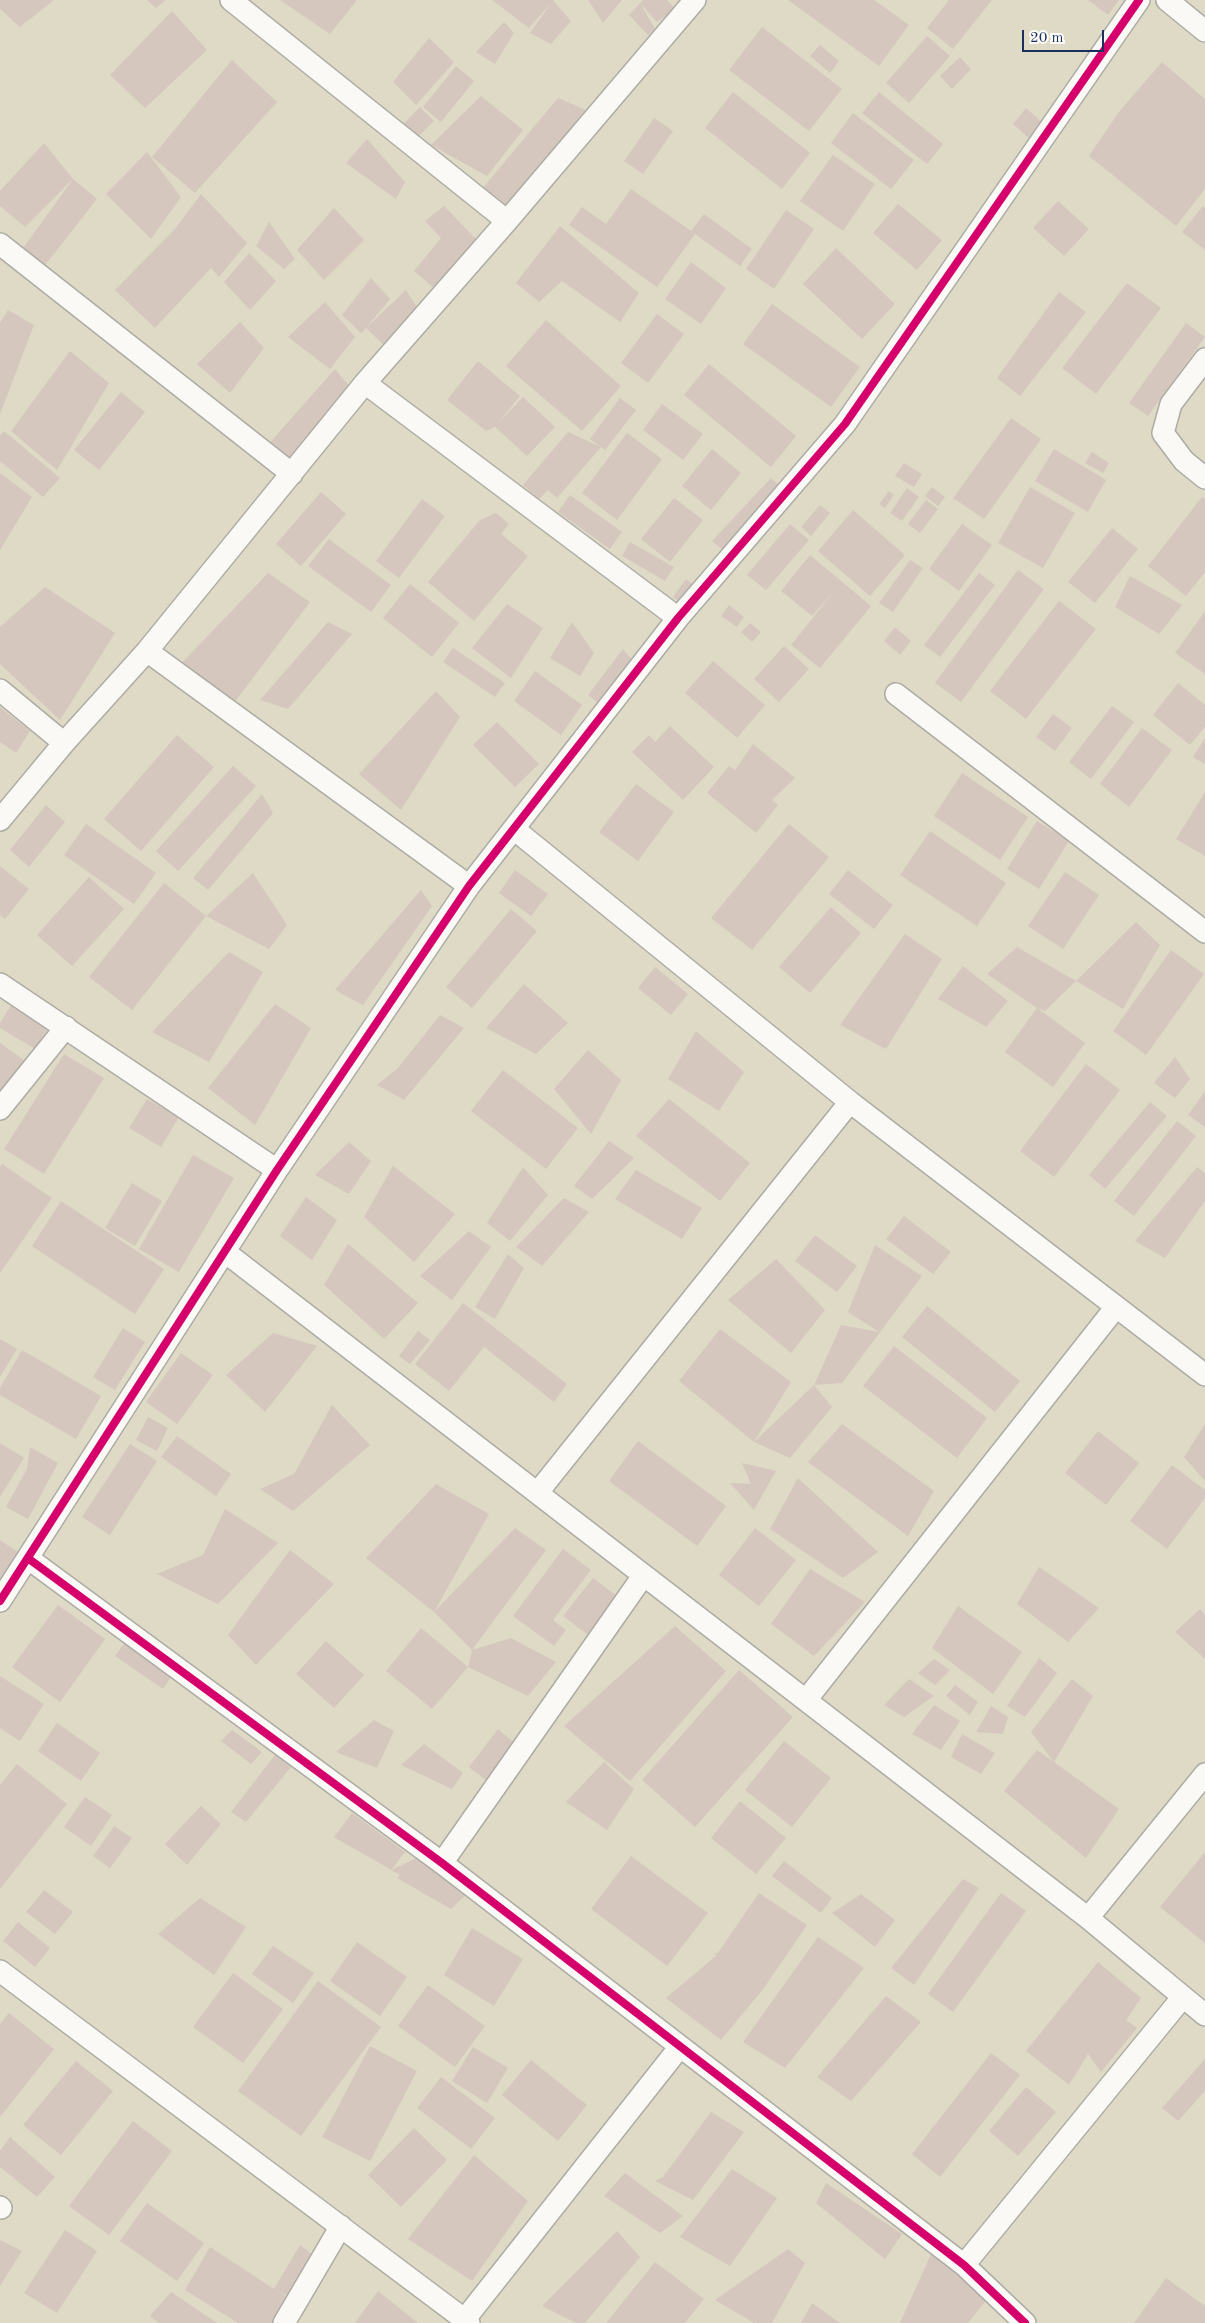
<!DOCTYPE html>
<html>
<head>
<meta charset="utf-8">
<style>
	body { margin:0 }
	#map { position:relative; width:1205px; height:2323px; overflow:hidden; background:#dedac6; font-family:"Old Standard TT",serif }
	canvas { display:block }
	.scale { position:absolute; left:1022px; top:30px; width:82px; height:22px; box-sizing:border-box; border:2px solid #1b2f5e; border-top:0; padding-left:6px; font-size:15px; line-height:18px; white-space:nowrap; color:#1b2f5e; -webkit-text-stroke:4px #fdfcf7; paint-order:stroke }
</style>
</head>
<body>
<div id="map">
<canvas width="1205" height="2323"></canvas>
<div class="scale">20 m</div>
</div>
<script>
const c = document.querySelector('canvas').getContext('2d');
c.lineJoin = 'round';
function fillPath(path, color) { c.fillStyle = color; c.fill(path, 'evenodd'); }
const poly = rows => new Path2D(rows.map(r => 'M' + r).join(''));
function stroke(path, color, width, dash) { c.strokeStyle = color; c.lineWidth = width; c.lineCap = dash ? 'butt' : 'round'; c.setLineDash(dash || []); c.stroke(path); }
fillPath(poly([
	[0,0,54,0,20,27,0,9],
	[147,0,166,0,156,8],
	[280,0,357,0,330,34],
	[492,0,553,0,571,21,551,44,530,33,551,3,529,28],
	[588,0,622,0,603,23],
	[643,0,667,0,675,9,657,22,640,3,655,29,648,35,629,15],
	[788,0,874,0,909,25,879,66],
	[949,0,992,0,953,49,927,28],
	[1088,0,1119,0,1108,15],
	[172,11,207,50,145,108,110,75],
	[504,22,514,33,495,64,476,52],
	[762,27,842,89,809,131,729,70],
	[927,36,950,56,909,103,886,83],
	[429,38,454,62,416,105,393,82],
	[820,45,839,61,830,73,810,56],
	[960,57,971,69,952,89,940,76],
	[232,60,277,102,195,193,152,157],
	[1162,62,1205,99,1205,189,1176,226,1089,156,1118,113],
	[456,66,474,81,441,122,423,107],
	[733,92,810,153,782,189,705,128],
	[879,92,943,144,927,164,862,113],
	[481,96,523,130,487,176,431,145],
	[558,98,586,110,508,206,482,189],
	[420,107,434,121,415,140,401,126],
	[1026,108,1043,123,1030,139,1013,124],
	[853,113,914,160,891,189,831,143],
	[654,118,673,131,643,174,624,161],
	[367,139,405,182,396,199,346,163],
	[44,143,73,179,25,227,0,206,0,191],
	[147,152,181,197,151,239,106,194],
	[833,155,875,184,843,231,800,201],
	[73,179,97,199,42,269,21,251],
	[631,189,691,231,704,214,752,249,740,266,695,234,657,287,569,225,582,207,606,224],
	[201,194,247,243,219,277,211,268,155,328,115,290,175,229],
	[1058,201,1089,229,1064,256,1033,228],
	[898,204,942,240,917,270,873,233],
	[444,206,478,241,435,289,414,271,441,238,425,221],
	[1203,206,1205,208,1205,250,1182,232],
	[334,208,364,240,324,280,297,250],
	[786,210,814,229,774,289,746,269],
	[269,222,295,259,284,269,256,246],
	[560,226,639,293,620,322,562,281,539,302,516,283],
	[836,248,895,304,862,339,803,284],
	[249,253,276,281,250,310,224,282],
	[691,262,726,288,701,324,665,299],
	[371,278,390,299,366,328,406,290,419,310,387,348,366,328,361,333,342,315],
	[1127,283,1161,308,1096,394,1062,368],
	[1059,292,1086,312,1020,396,997,378],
	[325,302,355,337,330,369,288,337],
	[772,304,860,367,831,407,743,344],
	[8,310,34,325,0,414,0,323],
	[657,314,684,334,648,383,621,363],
	[546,320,621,386,582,431,506,366],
	[240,322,264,348,230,393,197,364],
	[1186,323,1205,337,1148,416,1129,403],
	[70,351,109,383,57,470,11,431],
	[478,361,520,396,498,423,523,397,555,427,527,456,495,427,486,431,447,400],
	[709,364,796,436,771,467,684,395],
	[335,369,352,389,289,467,265,448],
	[121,392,145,412,99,470,74,450],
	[620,398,636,410,605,450,590,439],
	[662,404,703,434,683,460,643,430],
	[1011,418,1041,439,984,519,953,498],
	[4,431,60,478,43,497,0,461,0,436],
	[568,432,601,447,557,498,548,490,539,499,523,485],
	[627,433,662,459,617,520,582,493],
	[712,449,741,473,711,510,682,486],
	[1054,449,1106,480,1088,512,1035,481],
	[1092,452,1109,463,1103,473,1085,463],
	[904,463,922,474,914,487,895,476],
	[0,473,32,497,0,550],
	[771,478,784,490,725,552,712,541],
	[932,487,945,497,938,506,925,496],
	[1030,487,1075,513,1043,568,998,543],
	[907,488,919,497,902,521,890,513],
	[889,491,894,495,885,508,879,504],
	[321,492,346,514,301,566,276,544],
	[570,495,622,532,610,549,558,512],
	[1202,497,1205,499,1205,572,1186,596,1148,566],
	[674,498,703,520,670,562,641,539],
	[422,499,445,516,399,578,376,561],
	[926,500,938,509,920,533,908,524],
	[820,505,830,513,811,536,801,527],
	[853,510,905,555,870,596,818,551],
	[496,513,509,524,501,534,528,556,474,621,428,582,480,520],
	[790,524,809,540,766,590,747,575],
	[962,524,992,545,959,591,929,569],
	[1112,528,1138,549,1095,603,1068,582],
	[329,539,391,585,371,612,308,566],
	[630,542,674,567,665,581,622,556],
	[810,555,871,606,820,668,791,645,835,590,812,616,781,591],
	[910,560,923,568,893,612,879,603],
	[1018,570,1044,589,961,702,935,683],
	[268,573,310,602,228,711,174,671],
	[979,573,995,585,940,657,924,645],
	[1130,576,1182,605,1159,634,1115,607],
	[686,579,698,588,685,606,673,597],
	[410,584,459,623,432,657,383,618],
	[45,587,115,633,60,720,0,664,0,627],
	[1059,601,1096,629,1026,719,990,691],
	[507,604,543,628,511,678,472,648],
	[729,605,744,617,737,627,721,616],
	[1205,611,1205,674,1175,653],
	[328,622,352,634,288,709,260,700],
	[572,622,594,653,580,676,550,658],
	[750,623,761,632,752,642,741,632],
	[895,627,911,641,900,655,884,641],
	[784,646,809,669,779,702,754,679],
	[453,648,505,683,495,697,443,662],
	[623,649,632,660,598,703,588,695],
	[713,661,765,705,737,738,685,693],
	[535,671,582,705,561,735,514,701],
	[1178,683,1205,705,1205,727,1190,745,1153,715],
	[436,691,460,717,401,810,359,774],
	[1112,706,1134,722,1091,779,1069,762],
	[0,707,30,731,16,753,0,742],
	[1053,714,1072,728,1055,751,1036,737],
	[497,722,539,764,515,787,473,745],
	[670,726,714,767,683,800,632,752,649,735,655,742],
	[1142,728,1172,750,1129,807,1100,784],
	[177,735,214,767,141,851,104,819],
	[1205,738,1205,764,1193,757],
	[753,744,795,778,772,800,778,805,756,833,707,793,729,766,735,770],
	[233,766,256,786,178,871,156,851],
	[962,773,1028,817,1000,860,934,816],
	[636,784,674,812,638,861,599,832],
	[1205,792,1205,856,1176,839],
	[262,794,273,813,208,890,193,878],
	[46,805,65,822,29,867,10,850],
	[1037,821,1069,841,1039,889,1007,869],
	[86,824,156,873,134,904,64,855],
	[789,824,829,857,752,950,711,918],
	[930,831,1006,883,977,926,900,875],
	[0,866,29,889,5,919,0,915],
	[515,870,548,894,531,916,499,893],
	[848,870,893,905,874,929,829,894],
	[1065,872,1099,895,1063,949,1028,926],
	[253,873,287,925,269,949,206,916,132,1010,89,977,164,883,206,916],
	[89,877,124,909,72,966,37,935],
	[421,890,432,906,363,1005,335,990],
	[831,907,861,933,810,993,779,967],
	[511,909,537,931,472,1008,446,987],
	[1136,922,1160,945,1123,1009,1076,981],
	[905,934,942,959,886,1049,840,1025],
	[1017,947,1076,981,1045,1011,1037,1008,1085,1043,1053,1087,1005,1052,1037,1008,987,974],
	[1171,950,1204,974,1146,1055,1113,1031],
	[229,952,263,972,209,1062,152,1032],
	[963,966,1008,1001,986,1027,938,999],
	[655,967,688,994,671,1015,638,988],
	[524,984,568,1023,536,1054,486,1028],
	[13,1002,50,1025,35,1049,0,1028,0,1023],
	[275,1004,311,1028,255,1125,208,1088],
	[440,1015,464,1028,404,1100,377,1085,398,1068],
	[696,1031,744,1072,719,1111,668,1079],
	[0,1043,24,1060,0,1094],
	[588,1050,621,1080,591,1134,554,1089],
	[64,1054,104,1078,44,1174,4,1149],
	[1175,1057,1190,1079,1175,1098,1154,1083],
	[1086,1064,1120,1090,1054,1177,1020,1151],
	[503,1070,578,1128,546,1169,471,1111],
	[1205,1091,1205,1127,1188,1115],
	[147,1099,179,1117,161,1147,129,1128],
	[669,1099,750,1163,720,1201,636,1136],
	[1150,1102,1167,1116,1105,1189,1089,1175],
	[1177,1121,1196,1136,1134,1216,1114,1201],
	[609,1141,634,1158,592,1199,574,1186],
	[349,1142,371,1161,349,1194,315,1175],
	[193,1155,234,1178,179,1272,139,1249],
	[2,1164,52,1198,0,1273,0,1167],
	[393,1166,455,1214,414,1262,364,1217],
	[523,1167,548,1195,510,1241,487,1223],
	[1197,1167,1205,1173,1205,1201,1165,1258,1135,1241],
	[636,1170,702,1208,682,1239,615,1199],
	[132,1183,162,1201,135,1246,105,1228],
	[306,1197,337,1220,312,1260,280,1236],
	[564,1198,589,1212,542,1266,516,1247],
	[61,1201,164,1269,135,1314,32,1246],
	[904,1216,951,1252,933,1274,886,1239],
	[469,1231,491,1247,452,1300,420,1276],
	[815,1235,857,1266,837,1292,795,1261],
	[348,1244,418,1303,384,1339,324,1285],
	[875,1245,922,1276,842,1383,814,1385,832,1407,790,1458,754,1442,814,1385,841,1325,879,1332,848,1312],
	[508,1254,524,1268,495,1319,475,1307],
	[776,1259,825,1310,791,1353,728,1300],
	[463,1303,567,1384,554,1402,484,1347,449,1391,415,1364],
	[927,1306,1020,1381,995,1412,902,1337],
	[123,1328,145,1342,115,1390,93,1377],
	[720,1329,791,1382,754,1442,679,1381],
	[418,1331,430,1340,410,1364,399,1356],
	[273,1333,317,1346,265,1412,226,1375],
	[0,1339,17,1349,0,1377],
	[894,1346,987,1418,957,1458,863,1386],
	[22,1350,101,1396,76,1439,0,1395,0,1388],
	[181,1353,213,1375,177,1424,146,1402],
	[332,1405,370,1445,293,1511,260,1489,294,1474],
	[148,1417,168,1428,157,1451,136,1440],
	[842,1424,934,1491,908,1536,808,1462],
	[1205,1424,1205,1481,1184,1457],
	[1098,1431,1139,1463,1106,1505,1065,1473],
	[177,1436,231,1474,216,1496,161,1457],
	[638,1441,726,1506,697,1546,609,1481],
	[0,1443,24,1458,0,1497],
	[130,1444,157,1461,110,1535,82,1517],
	[30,1447,58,1463,28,1519,6,1507,27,1469],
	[742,1463,776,1471,754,1510,730,1483,751,1484],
	[1172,1465,1205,1490,1205,1498,1167,1549,1130,1521],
	[798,1478,878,1552,843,1578,770,1529],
	[436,1484,489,1514,434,1612,366,1558],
	[225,1509,278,1543,218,1604,157,1574,203,1555],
	[515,1528,546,1550,472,1650,434,1612],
	[755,1528,796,1560,759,1606,719,1575],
	[0,1540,18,1552,0,1580],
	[563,1549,591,1570,553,1620,566,1630,554,1646,513,1616],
	[290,1550,334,1584,256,1665,228,1635],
	[1039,1567,1099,1608,1068,1642,1017,1604],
	[810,1569,865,1602,814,1656,771,1624],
	[593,1578,618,1597,588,1635,563,1616],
	[58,1605,105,1639,60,1702,12,1667],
	[958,1606,1022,1652,993,1694,932,1648],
	[1200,1609,1205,1615,1205,1659,1175,1632],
	[675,1626,726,1671,630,1781,564,1726],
	[421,1628,468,1667,472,1650,511,1638,556,1662,528,1696,468,1667,432,1709,386,1671],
	[126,1641,173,1674,163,1689,115,1656],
	[326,1641,364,1675,334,1708,296,1674],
	[1039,1658,1057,1673,1025,1717,1007,1706],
	[934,1659,950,1670,935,1685,918,1673],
	[739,1670,793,1717,695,1827,642,1780],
	[0,1676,44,1704,20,1741,0,1728],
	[909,1679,934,1696,904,1717,884,1705],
	[1072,1679,1093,1696,1054,1762,1119,1809,1086,1858,1004,1791,1037,1750,1054,1762,1031,1732],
	[955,1685,978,1702,970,1715,946,1696],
	[934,1705,960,1721,941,1750,912,1734],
	[991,1706,1008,1717,1003,1734,976,1732],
	[374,1720,394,1731,377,1768,336,1752],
	[57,1723,100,1753,81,1781,38,1751],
	[498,1729,517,1745,488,1782,469,1767],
	[232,1730,262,1752,251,1764,221,1741],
	[962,1734,995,1753,981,1774,951,1757],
	[784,1741,831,1778,792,1827,745,1790],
	[424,1744,463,1773,452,1789,401,1765],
	[275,1755,291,1767,246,1822,231,1812],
	[604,1762,634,1789,607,1830,566,1802],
	[17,1764,67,1804,0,1889,0,1785],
	[85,1797,112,1815,91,1846,64,1827],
	[740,1801,786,1838,756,1874,711,1838],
	[201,1806,221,1824,187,1865,165,1844],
	[352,1813,405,1852,391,1870,419,1857,466,1895,451,1909,397,1878,400,1875,334,1837],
	[114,1826,132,1838,110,1868,93,1856],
	[1205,1852,1205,1943,1160,1907],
	[631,1856,708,1913,667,1966,591,1909],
	[784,1861,832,1898,821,1913,772,1876],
	[963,1879,979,1888,914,1985,891,1968],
	[44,1890,73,1912,55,1934,26,1912],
	[759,1893,807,1925,764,1988,721,2040,666,1998,716,1956,714,1952,717,1954],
	[1001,1893,1026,1911,953,2012,928,1994],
	[861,1894,895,1920,875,1947,832,1913],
	[200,1898,246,1927,214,1975,158,1934],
	[18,1922,50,1948,35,1967,3,1941],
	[472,1928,523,1959,494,2006,444,1975],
	[818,1937,864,1968,785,2068,743,2042],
	[357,1942,407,1977,380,2016,330,1981],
	[273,1946,314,1973,293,2003,252,1974],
	[1098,1962,1141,1998,1126,2020,1137,2028,1101,2072,1088,2054,1069,2085,1026,2051],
	[233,1973,283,2009,243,2063,193,2027],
	[318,1981,381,2027,301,2136,238,2091],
	[428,1985,485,2026,455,2067,398,2026],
	[886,1996,921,2022,851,2101,817,2077],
	[9,2013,54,2049,0,2117,0,2024],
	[370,2046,417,2071,370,2161,322,2137],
	[473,2047,508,2068,487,2103,452,2081],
	[991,2053,1020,2075,940,2177,912,2154],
	[1205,2059,1205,2091,1178,2121,1162,2108],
	[531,2060,587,2105,558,2141,502,2095],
	[76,2061,113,2091,61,2155,23,2125],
	[441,2077,495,2118,471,2149,417,2108],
	[1026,2087,1056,2112,1018,2156,989,2131],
	[711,2112,744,2132,693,2200,655,2181,663,2177],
	[133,2121,172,2151,109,2235,69,2206],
	[414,2128,447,2160,401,2207,368,2175],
	[10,2137,55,2177,37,2197,0,2167,0,2151],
	[474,2155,528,2201,472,2281,408,2239],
	[732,2169,777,2198,730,2266,680,2237],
	[625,2173,683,2216,660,2233,604,2196],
	[826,2183,902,2234,885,2259,816,2203],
	[147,2203,204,2243,177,2281,120,2241],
	[65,2230,97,2251,57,2313,24,2293],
	[617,2231,640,2257,585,2323,576,2323,542,2306],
	[0,2240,22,2251,0,2286],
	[300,2245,317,2258,296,2300,277,2291,287,2297,273,2323,238,2323,185,2290,210,2247,274,2289],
	[788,2249,805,2263,772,2323,754,2323,715,2300],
	[932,2252,987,2299,968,2323,900,2323],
	[655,2262,704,2299,685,2323,606,2323],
	[1166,2278,1205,2306,1205,2323,1134,2323],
	[378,2291,418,2323,355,2323],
	[171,2292,217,2323,159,2323,150,2316],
	[812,2303,840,2323,801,2323]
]), '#d5c7bd');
const street = poly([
	[231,0,507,221],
	[1167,0,1205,31],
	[0,244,292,474],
	[1205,359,1171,404,1163,433,1184,461,1205,478],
	[365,383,678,618],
	[147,651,469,886],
	[0,690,64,743],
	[896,694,1205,932],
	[0,820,64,743,147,651,365,383,507,221,695,0],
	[514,829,850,1102,1205,1375],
	[0,984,277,1170],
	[0,1109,66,1027],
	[225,1252,1088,1918,1205,2015],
	[538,1492,850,1102],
	[29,1559,442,1863,964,2265,1025,2323],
	[0,1601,277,1170,469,886,678,618,845,424,1139,0],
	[806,1700,1116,1307],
	[442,1863,643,1576],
	[1088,1918,1205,1774],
	[0,1971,469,2323],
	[0,2207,1,2208],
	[964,2265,1182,1998],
	[465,2319,679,2048],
	[284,2323,341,2226]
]);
stroke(street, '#adaca4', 24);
stroke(street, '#faf9f6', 21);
stroke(poly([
	[29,1559,442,1863,964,2265,1025,2323],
	[0,1601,277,1170,469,886,678,618,845,424,1139,0]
]), '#d6006c', 8);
</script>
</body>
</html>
